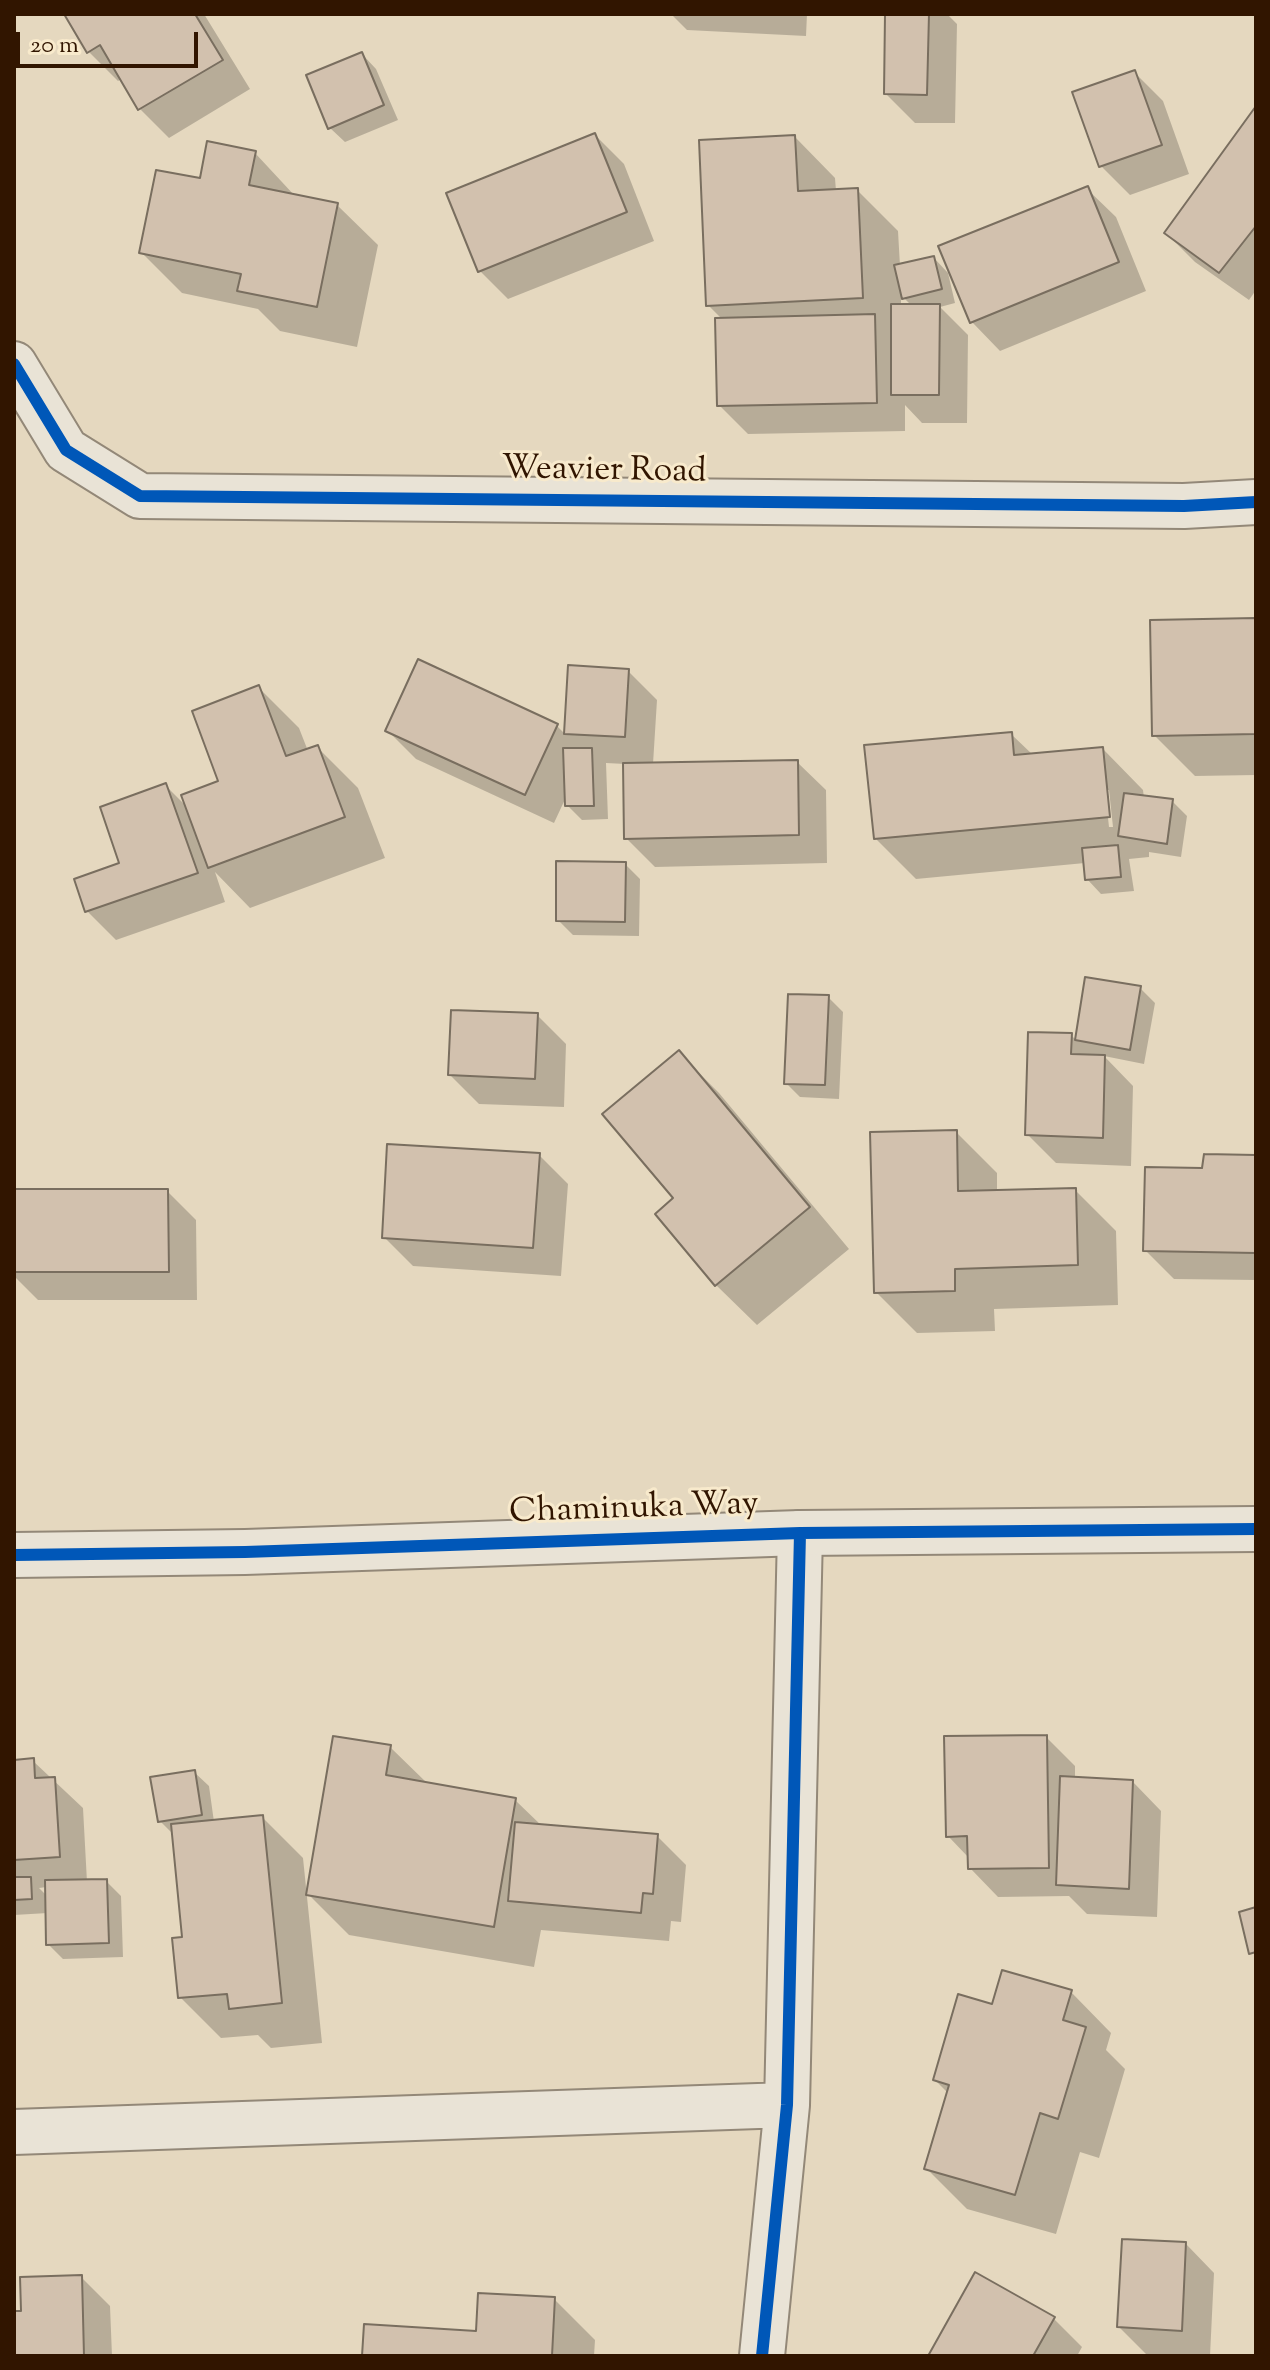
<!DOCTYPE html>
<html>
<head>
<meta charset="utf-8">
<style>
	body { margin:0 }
	#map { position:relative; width:1270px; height:2370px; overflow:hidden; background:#e5d8bf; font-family:"Sorts Mill Goudy",serif }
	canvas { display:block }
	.frame { position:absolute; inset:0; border:16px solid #311500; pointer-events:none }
	.scale { position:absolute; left:16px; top:32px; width:182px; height:36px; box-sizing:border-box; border:4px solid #311500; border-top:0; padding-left:10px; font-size:24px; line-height:28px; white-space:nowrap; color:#311500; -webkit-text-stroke:6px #f8eacc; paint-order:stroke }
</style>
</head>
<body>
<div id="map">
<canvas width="1270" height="2370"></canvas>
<div class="frame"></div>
<div class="scale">20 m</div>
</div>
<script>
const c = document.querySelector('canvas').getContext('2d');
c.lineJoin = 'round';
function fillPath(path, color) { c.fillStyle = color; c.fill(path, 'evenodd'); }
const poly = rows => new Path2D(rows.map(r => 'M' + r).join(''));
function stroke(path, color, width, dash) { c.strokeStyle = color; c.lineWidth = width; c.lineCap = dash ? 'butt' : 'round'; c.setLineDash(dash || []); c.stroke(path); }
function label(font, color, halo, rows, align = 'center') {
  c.font = font + ' "Sorts Mill Goudy",serif'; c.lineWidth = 6; c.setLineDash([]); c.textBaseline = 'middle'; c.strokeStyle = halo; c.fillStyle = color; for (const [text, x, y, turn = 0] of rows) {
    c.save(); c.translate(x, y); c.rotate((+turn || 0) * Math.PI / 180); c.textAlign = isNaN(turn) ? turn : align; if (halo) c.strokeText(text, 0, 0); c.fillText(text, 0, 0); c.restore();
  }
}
fillPath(poly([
	[67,14,204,14,250,89,169,138,140,109,122,78,118,81,89,52],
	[671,14,807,14,806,36,687,30],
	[887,14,947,14,957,24,955,123,915,123,886,94],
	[362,54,376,69,398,120,345,142,330,128],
	[1134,72,1163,101,1189,174,1130,195,1101,166],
	[1256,110,1256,290,1249,300,1195,262,1166,233],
	[595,135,624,164,654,241,508,299,480,271],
	[795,137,835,178,836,191,857,190,898,231,900,266,934,258,948,273,955,303,940,307,968,335,967,423,922,423,905,405,905,431,748,434,719,405,723,320,708,305],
	[901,295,912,306,901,306],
	[255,153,295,196,337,205,378,245,357,347,280,331,258,309,182,293,141,252,201,181],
	[1087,189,1116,217,1146,291,1000,351,972,322],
	[1256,620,1256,775,1195,776,1154,735],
	[570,668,628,671,657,700,653,764,797,762,826,790,827,863,655,867,626,838,625,764,606,763,608,819,582,820,567,805,567,795,554,823,416,759,387,730,557,726,566,735],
	[258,687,299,728,308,751,317,747,358,788,385,858,250,908,215,872,225,902,116,940,87,911,121,864,166,786,187,807,221,782],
	[1011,734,1033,755,1103,749,1143,790,1144,798,1172,801,1187,816,1181,857,1149,852,1149,857,1129,859,1134,891,1101,894,1087,879,1085,863,916,879,875,838],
	[1105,790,1109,790,1113,827,1109,827],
	[625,864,640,879,639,936,573,935,558,920],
	[1087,979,1140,988,1155,1003,1144,1064,1104,1056,1133,1086,1131,1166,1056,1163,1027,1134,1071,1035,1077,1041],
	[828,997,843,1012,839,1099,800,1097,786,1083],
	[537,1015,566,1044,564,1107,479,1104,450,1075],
	[679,1053,719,1093,849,1249,757,1325,716,1285,658,1214,676,1199],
	[956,1132,997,1173,997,1192,1075,1190,1116,1231,1118,1305,994,1309,995,1331,917,1333,876,1292],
	[539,1155,568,1184,561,1276,413,1266,384,1237],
	[1256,1157,1256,1280,1174,1279,1145,1250,1204,1170],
	[14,1191,167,1191,196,1220,197,1300,38,1300,14,1276],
	[1046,1737,1075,1766,1075,1779,1133,1782,1161,1811,1157,1917,1087,1914,1069,1896,998,1897,970,1868,969,1858,948,1836],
	[390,1747,428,1784,515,1800,542,1826,657,1836,686,1865,681,1922,671,1921,669,1941,541,1930,534,1967,349,1935,308,1894],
	[33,1761,83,1808,87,1882,106,1881,121,1896,123,1957,63,1959,48,1944,48,1913,14,1915,14,1762],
	[47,1887,47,1896,39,1888],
	[194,1772,209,1786,214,1822,262,1817,303,1858,322,2043,271,2048,258,2035,221,2038,180,1997,184,1938,174,1835,160,1821],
	[1071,1992,1111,2033,1106,2050,1125,2069,1099,2158,1080,2152,1056,2234,967,2209,926,2168,948,2093,935,2080,994,2007],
	[1186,2244,1214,2273,1210,2356,1148,2356,1119,2327],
	[81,2277,110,2306,112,2356,14,2356,14,2313,23,2312],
	[554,2299,595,2340,594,2356,364,2356,478,2333],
	[1053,2318,1082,2347,1077,2356,930,2356]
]), '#0003');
const building = poly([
	[64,14,195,14,223,60,138,110,100,45,87,53,64,14],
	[885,14,929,14,927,95,884,94,885,14],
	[362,52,384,105,328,129,306,75,362,52],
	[1135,70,1162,145,1099,167,1072,92,1135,70],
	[1256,106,1256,226,1219,273,1164,233,1256,106],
	[595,133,627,212,478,272,446,193,595,133],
	[795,135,798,191,858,188,863,298,706,306,699,140,795,135],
	[207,141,256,151,249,185,338,203,317,307,237,291,241,274,139,253,156,170,200,178,207,141],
	[1088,186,1119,262,970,323,938,246,1088,186],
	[934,256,942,289,902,299,894,265,934,256],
	[891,304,940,304,939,395,891,395,891,304],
	[875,314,877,403,717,406,715,318,875,314],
	[1256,618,1256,734,1152,736,1150,620,1256,618],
	[418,659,558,724,525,795,385,731,418,659],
	[568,665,629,669,625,737,564,734,568,665],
	[259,685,286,756,318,745,345,817,208,868,181,795,218,781,192,711,259,685],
	[1012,732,1014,755,1103,747,1110,817,874,839,864,745,1012,732],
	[563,748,592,748,594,806,565,806,563,748],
	[798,760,799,835,624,839,623,763,798,760],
	[166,783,198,873,85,912,74,879,119,863,100,807,166,783],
	[1124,793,1173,799,1167,844,1118,836,1124,793],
	[1118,845,1121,877,1085,880,1082,848,1118,845],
	[556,861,626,862,625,922,556,921,556,861],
	[1085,977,1141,986,1130,1050,1075,1040,1085,977],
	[788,994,829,995,825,1085,784,1084,788,994],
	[451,1010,538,1013,535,1079,448,1075,451,1010],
	[1028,1032,1072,1033,1071,1054,1105,1055,1103,1138,1025,1135,1028,1032],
	[679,1050,810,1207,715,1286,655,1214,673,1198,602,1114,679,1050],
	[957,1130,958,1191,1076,1188,1078,1265,955,1269,955,1291,874,1293,870,1132,957,1130],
	[387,1144,540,1153,533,1248,382,1238,387,1144],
	[1204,1154,1256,1155,1256,1253,1143,1251,1145,1167,1202,1168,1204,1154],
	[14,1189,168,1189,169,1272,14,1272,14,1189],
	[1047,1735,1049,1868,968,1869,967,1836,946,1837,944,1736,1047,1735],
	[333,1736,391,1745,386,1775,516,1798,494,1927,306,1895,333,1736],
	[34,1758,35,1778,55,1777,60,1857,14,1860,14,1760,34,1758],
	[195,1770,202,1815,158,1822,150,1777,195,1770],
	[1060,1776,1133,1780,1129,1889,1056,1885,1060,1776],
	[263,1815,282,2003,229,2009,227,1994,178,1998,172,1938,182,1937,171,1824,263,1815],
	[515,1822,658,1834,653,1894,643,1893,641,1913,508,1901,515,1822],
	[14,1877,31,1877,32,1899,14,1900,14,1877],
	[107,1879,109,1943,46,1945,45,1880,107,1879],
	[1256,1907,1256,1952,1249,1954,1239,1912,1256,1907],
	[1002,1970,1072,1990,1063,2020,1086,2027,1058,2119,1040,2113,1015,2195,924,2169,949,2085,933,2080,958,1994,992,2004,1002,1970],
	[1122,2239,1186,2242,1182,2331,1117,2327,1122,2239],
	[975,2272,1055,2317,1033,2356,928,2356,975,2272],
	[82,2275,84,2356,14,2356,14,2311,21,2311,20,2277,82,2275],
	[478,2293,555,2297,552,2356,362,2356,364,2324,476,2331,478,2293]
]);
fillPath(building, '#d2c1ae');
stroke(building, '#796e5f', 2);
const minor = poly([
	[14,364,66,450,140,496,1184,506,1256,502],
	[14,2132,787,2105],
	[762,2356,787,2105,800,1533]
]);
const tertiary = poly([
	[14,1555,245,1552,800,1533,1256,1529]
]);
stroke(minor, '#938878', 48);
stroke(tertiary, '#938878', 48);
stroke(minor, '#e9e3d6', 44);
stroke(tertiary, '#e9e3d6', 44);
stroke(poly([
	[14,364,66,450,140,496,1184,506,1256,502],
	[14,1555,245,1552,800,1533,1256,1529],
	[762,2356,787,2105,800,1533]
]), '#0057b8', 12);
label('34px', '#311500', '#f8eacc', [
	["Weavier Road",604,473,1],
	["Chaminuka Way",634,1511,-2]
]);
</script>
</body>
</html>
